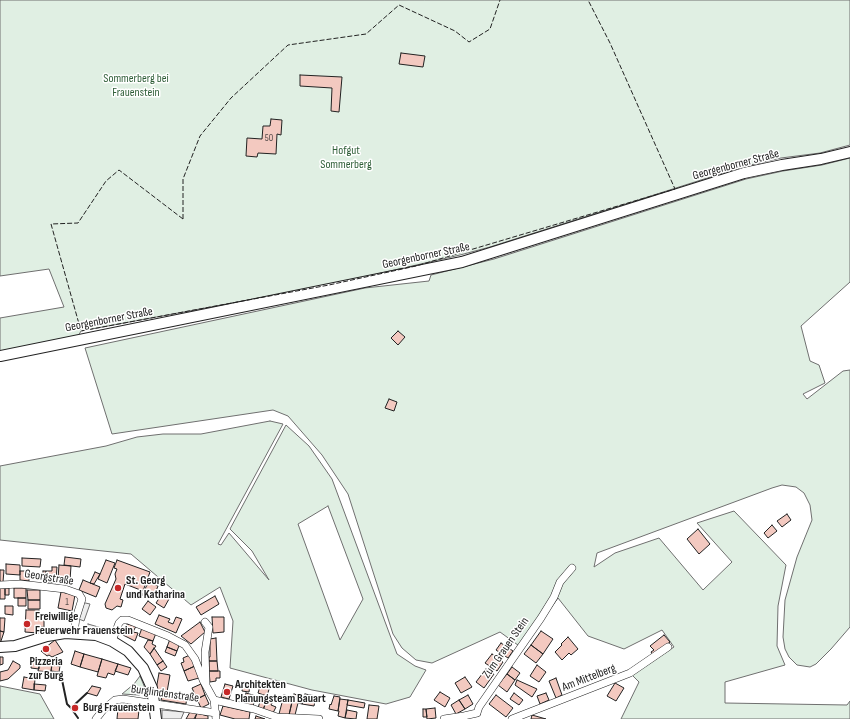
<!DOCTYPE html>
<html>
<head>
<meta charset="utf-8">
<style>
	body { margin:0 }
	canvas { display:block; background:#fff }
</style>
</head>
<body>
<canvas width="850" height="719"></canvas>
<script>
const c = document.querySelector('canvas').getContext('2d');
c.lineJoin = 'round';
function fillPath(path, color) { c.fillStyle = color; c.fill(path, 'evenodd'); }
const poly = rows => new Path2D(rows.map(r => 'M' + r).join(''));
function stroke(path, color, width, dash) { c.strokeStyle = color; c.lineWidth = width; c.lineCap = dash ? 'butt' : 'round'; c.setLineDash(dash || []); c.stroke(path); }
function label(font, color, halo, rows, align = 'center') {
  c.font = font + ' "Sofia Sans Condensed",sans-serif'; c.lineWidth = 3; c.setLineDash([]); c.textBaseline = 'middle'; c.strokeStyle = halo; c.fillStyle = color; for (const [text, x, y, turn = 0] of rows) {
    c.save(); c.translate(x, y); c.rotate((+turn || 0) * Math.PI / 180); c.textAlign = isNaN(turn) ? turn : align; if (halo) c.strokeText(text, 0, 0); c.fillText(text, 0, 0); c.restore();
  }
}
const green = poly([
	[0,0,850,0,850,145,820,153,781,158,742,167,490,247,460,255,329,285,81,331,77,338,0,353,0,318,64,307,49,269,0,276,0,0],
	[850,158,850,282,801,326,810,361,819,365,825,383,803,394,807,399,843,371,850,370,850,627,831,649,816,664,810,667,797,665,789,657,785,649,783,637,785,600,797,557,812,520,810,505,804,493,796,487,782,485,772,488,597,553,594,567,615,553,659,538,703,590,732,562,697,523,734,511,786,565,778,606,777,646,785,665,725,682,725,703,847,705,850,701,850,719,621,719,639,682,632,675,674,647,662,630,624,649,588,636,558,598,522,648,500,632,432,663,416,660,402,648,393,634,348,494,322,455,288,416,273,410,112,434,85,348,365,288,429,281,431,275,494,259,746,179,783,171,822,165,850,158],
	[270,421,283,424,218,544,221,545,229,533,269,580,252,551,230,529,286,425,309,446,332,479,397,654,415,666,426,670,410,697,386,704,312,690,230,668,233,621,220,587,191,605,131,554,0,540,0,466,106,446,137,437,163,434,201,434,270,421],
	[328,506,363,599,340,640,298,524,328,506],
	[140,676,145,688,144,693,139,695,122,694,134,684,140,676],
	[0,686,40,694,54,719,0,719,0,686]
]);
fillPath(green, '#e0efe3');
stroke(green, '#6f6f6f', 1);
const parking = poly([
	[81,602,90,604,84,621,76,618,81,602],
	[88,624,112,631,109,640,86,634,88,624],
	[162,710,184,712,181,719,162,719,162,710]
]);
fillPath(parking, '#ededed');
stroke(parking, '#6f6f6f', 1);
const building = poly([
	[401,53,425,56,423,67,399,64,401,53],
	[300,75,342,77,339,112,331,111,332,88,300,86,300,75],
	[271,119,282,120,281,135,277,134,276,154,258,153,257,157,246,156,247,138,262,139,263,126,270,126,271,119],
	[398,331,405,337,398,345,391,338,398,331],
	[389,399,397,402,394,411,385,408,389,399],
	[787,514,791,520,782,527,777,521,787,514],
	[772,525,777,531,768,538,764,533,772,525],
	[698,529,710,544,699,554,687,539,698,529],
	[65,557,81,559,80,567,64,565,65,557],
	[22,558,41,559,40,567,22,566,22,558],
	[106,560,115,563,107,583,98,579,106,560],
	[117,560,150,572,143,591,125,584,120,599,123,600,121,607,117,606,112,610,106,608,105,604,116,579,115,574,117,569,114,568,117,560],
	[6,564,20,565,20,575,6,574,6,564],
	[59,565,71,566,70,580,58,579,59,565],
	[52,567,57,567,56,580,46,579,46,571,52,571,52,567],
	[0,570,4,570,3,582,0,581,0,570],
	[20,571,29,571,29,581,20,580,20,571],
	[43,571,46,571,46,579,43,579,43,571],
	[95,572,100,574,94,584,90,583,95,572],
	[47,579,56,580,56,583,47,582,47,579],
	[83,580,100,587,96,597,79,590,83,580],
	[149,581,158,586,154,596,151,595,149,598,142,595,149,581],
	[0,588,5,588,5,599,0,599,0,588],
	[5,588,9,588,9,595,5,595,5,588],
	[14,588,26,588,26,598,14,598,14,588],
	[27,590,40,590,40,600,28,600,27,590],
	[61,592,75,595,72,611,58,608,61,592],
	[162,594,169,599,164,608,156,603,162,594],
	[215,596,219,604,201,615,196,607,215,596],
	[18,598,26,598,26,606,18,606,18,598],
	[28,600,40,600,40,609,28,609,28,600],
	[148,601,156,607,150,615,142,609,148,601],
	[5,606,13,606,13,615,5,614,5,606],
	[26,610,39,610,39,614,44,615,44,627,38,627,38,633,25,632,26,610],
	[159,615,170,619,168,622,173,624,176,617,182,619,176,633,155,624,159,615],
	[212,617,224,617,224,632,213,633,212,617],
	[0,618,5,618,4,632,0,631,0,618],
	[200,622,205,632,191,644,181,636,200,622],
	[127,624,136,626,133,632,138,633,135,641,123,635,127,624],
	[142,628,156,633,153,641,139,636,142,628],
	[0,631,4,632,0,644,0,631],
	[541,631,553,639,543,654,531,645,541,631],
	[664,635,670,642,653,655,651,652,654,650,650,646,664,635],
	[568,637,578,649,571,655,569,653,562,660,555,652,562,645,561,644,568,637],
	[216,638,217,661,209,661,209,657,210,657,210,639,216,638],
	[170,639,180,643,177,651,167,647,170,639],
	[55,640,63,652,52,657,49,655,47,656,41,651,55,640],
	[148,640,153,641,152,644,156,646,150,654,144,647,148,640],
	[501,643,513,651,508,658,496,650,501,643],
	[531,645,543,654,536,663,524,654,531,645],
	[167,647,177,651,175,656,165,652,167,647],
	[154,648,163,661,157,665,150,654,154,648],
	[75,651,84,654,80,667,71,664,75,651],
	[84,654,102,659,98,672,80,667,84,654],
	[492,654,503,662,497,671,485,663,492,654],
	[190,655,195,666,184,671,181,663,184,662,183,658,190,655],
	[0,657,3,657,3,664,0,665,0,657],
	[32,659,40,660,39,669,31,668,32,659],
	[102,659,118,664,114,675,108,673,106,678,97,676,102,659],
	[40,660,52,662,51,672,38,671,40,660],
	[13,661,20,665,20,668,8,679,0,681,0,672,8,670,13,661],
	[163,661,167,667,161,671,157,665,163,661],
	[209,661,217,661,218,671,209,671,209,661],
	[118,664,131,668,128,675,115,671,118,664],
	[52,665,60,666,59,672,51,671,52,665],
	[537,665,546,672,539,682,530,676,537,665],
	[195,666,199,678,188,681,184,671,195,666],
	[512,667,520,673,515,680,507,674,512,667],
	[486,669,494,674,484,688,476,682,486,669],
	[209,671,220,671,220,678,216,678,216,681,210,682,209,671],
	[159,673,170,675,167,692,156,690,159,673],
	[507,674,515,680,507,692,498,685,507,674],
	[24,677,35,679,34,690,22,688,24,677],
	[465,677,472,687,461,693,455,683,465,677],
	[556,678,562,695,556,698,549,681,556,678],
	[517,680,537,689,532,697,515,685,517,680],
	[261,683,270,686,267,696,258,693,261,683],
	[615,683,624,688,616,701,607,696,615,683],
	[34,684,46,685,45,691,34,690,34,684],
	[201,684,205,695,197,699,192,688,201,684],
	[225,684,233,686,229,699,221,697,225,684],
	[243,684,250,685,249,692,242,691,243,684],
	[92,686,101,688,97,696,87,693,92,686],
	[163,692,187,695,186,704,161,700,163,692],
	[440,692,450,698,445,707,434,700,440,692],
	[246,693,256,696,253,706,243,703,246,693],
	[514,693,523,700,519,705,510,699,514,693],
	[546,693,549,700,540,704,537,696,546,693],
	[294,694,304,697,302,704,298,703,295,715,289,715,294,694],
	[305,694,316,696,314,706,302,704,305,694],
	[205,695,209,704,201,708,197,699,205,695],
	[262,695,268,697,263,710,258,708,262,695],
	[284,695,293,697,289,715,279,714,284,695],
	[468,695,473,704,465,709,459,700,468,695],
	[496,695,513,708,506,717,489,704,496,695],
	[334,696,340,697,338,711,329,709,330,704,331,705,334,696],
	[267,699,273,701,271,705,276,707,273,713,263,710,267,699],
	[340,699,348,700,345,718,338,716,339,711,338,711,340,699],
	[348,700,365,703,364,708,347,705,348,700],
	[459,700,465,709,456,714,451,705,459,700],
	[369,705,379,706,377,719,367,719,369,705],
	[223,706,250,712,249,719,235,719,220,715,223,706],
	[118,708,139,710,138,719,117,719,118,708],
	[435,708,436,718,427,719,426,709,435,708],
	[423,709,426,709,427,717,423,717,423,709],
	[347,710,357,712,356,719,345,718,347,710],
	[190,712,197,713,194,719,186,719,190,712],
	[197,713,208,716,208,719,195,719,197,713],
	[532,715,546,719,531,719,532,715],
	[256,716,265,719,255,719,256,716]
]);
fillPath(building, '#f3c9c0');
stroke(building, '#222', 1);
const minor = poly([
	[0,585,20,584,65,589,79,594,82,599,76,618,74,633],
	[205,622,209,627,205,652,206,684],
	[112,641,119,623,122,620,128,620,168,636,185,645,195,659,203,680,214,700,216,719],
	[214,700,254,709,277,717,319,719],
	[477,713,479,707,541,618,554,597,560,582,572,568],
	[96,719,103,710,115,700,123,699,216,713],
	[444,719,464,716,477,713],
	[512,719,630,673,668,647]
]);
const secondary = poly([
	[0,356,462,262,744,173,782,165,821,159,850,152],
	[0,647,15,646,47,636,65,633,96,635,112,641,128,651,143,668,152,688,156,719]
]);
stroke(minor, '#222', 8);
stroke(secondary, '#222', 12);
stroke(minor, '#fff', 7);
stroke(secondary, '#fff', 10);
stroke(poly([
	[183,219,119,170,106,181,78,223,51,224,81,331,329,285,416,266,675,189,610,43,588,0],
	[183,219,183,179,200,136,231,98,288,45,366,34,399,5,455,31,469,42,490,29,500,0]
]), '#222', 1, [5, 2]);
stroke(poly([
	[61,675,67,704,71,708,78,718],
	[71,708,87,693]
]), '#222', 2);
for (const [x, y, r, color] of [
	[118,588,4,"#c62828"],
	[27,624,4,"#c62828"],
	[46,649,4,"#c62828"],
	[227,692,4,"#c62828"],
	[75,708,4,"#c62828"]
]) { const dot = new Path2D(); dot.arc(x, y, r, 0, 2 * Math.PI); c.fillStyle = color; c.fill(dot); stroke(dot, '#fff', 1.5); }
label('10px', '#564c4a', null, [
	["50",269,138],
	["1",67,602]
]);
label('12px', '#2f5e38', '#fff', [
	["Sommerberg bei",136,79],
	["Frauenstein",136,93],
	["Hofgut",346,151],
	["Sommerberg",346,165]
]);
label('12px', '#222', '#fff', [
	["Georgenborner Straße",736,165,-15],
	["Georgenborner Straße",426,256,-12],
	["Georgenborner Straße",109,320,-11],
	["Georgstraße",49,578,9],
	["Zum Grauen Stein",506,648,-55],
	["Am Mittelberg",589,678,-21],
	["Burglindenstraße",165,694,8]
]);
label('bold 12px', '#222', '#fff', [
	["St. Georg",126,581],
	["und Katharina",126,595],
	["Freiwillige",35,617],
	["Feuerwehr Frauenstein",35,631],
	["Pizzeria",46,662,"center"],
	["zur Burg",46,676,"center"],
	["Architekten",235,685],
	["Planungsteam Bauart",235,699],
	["Burg Frauenstein",83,708]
], 'left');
</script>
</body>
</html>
